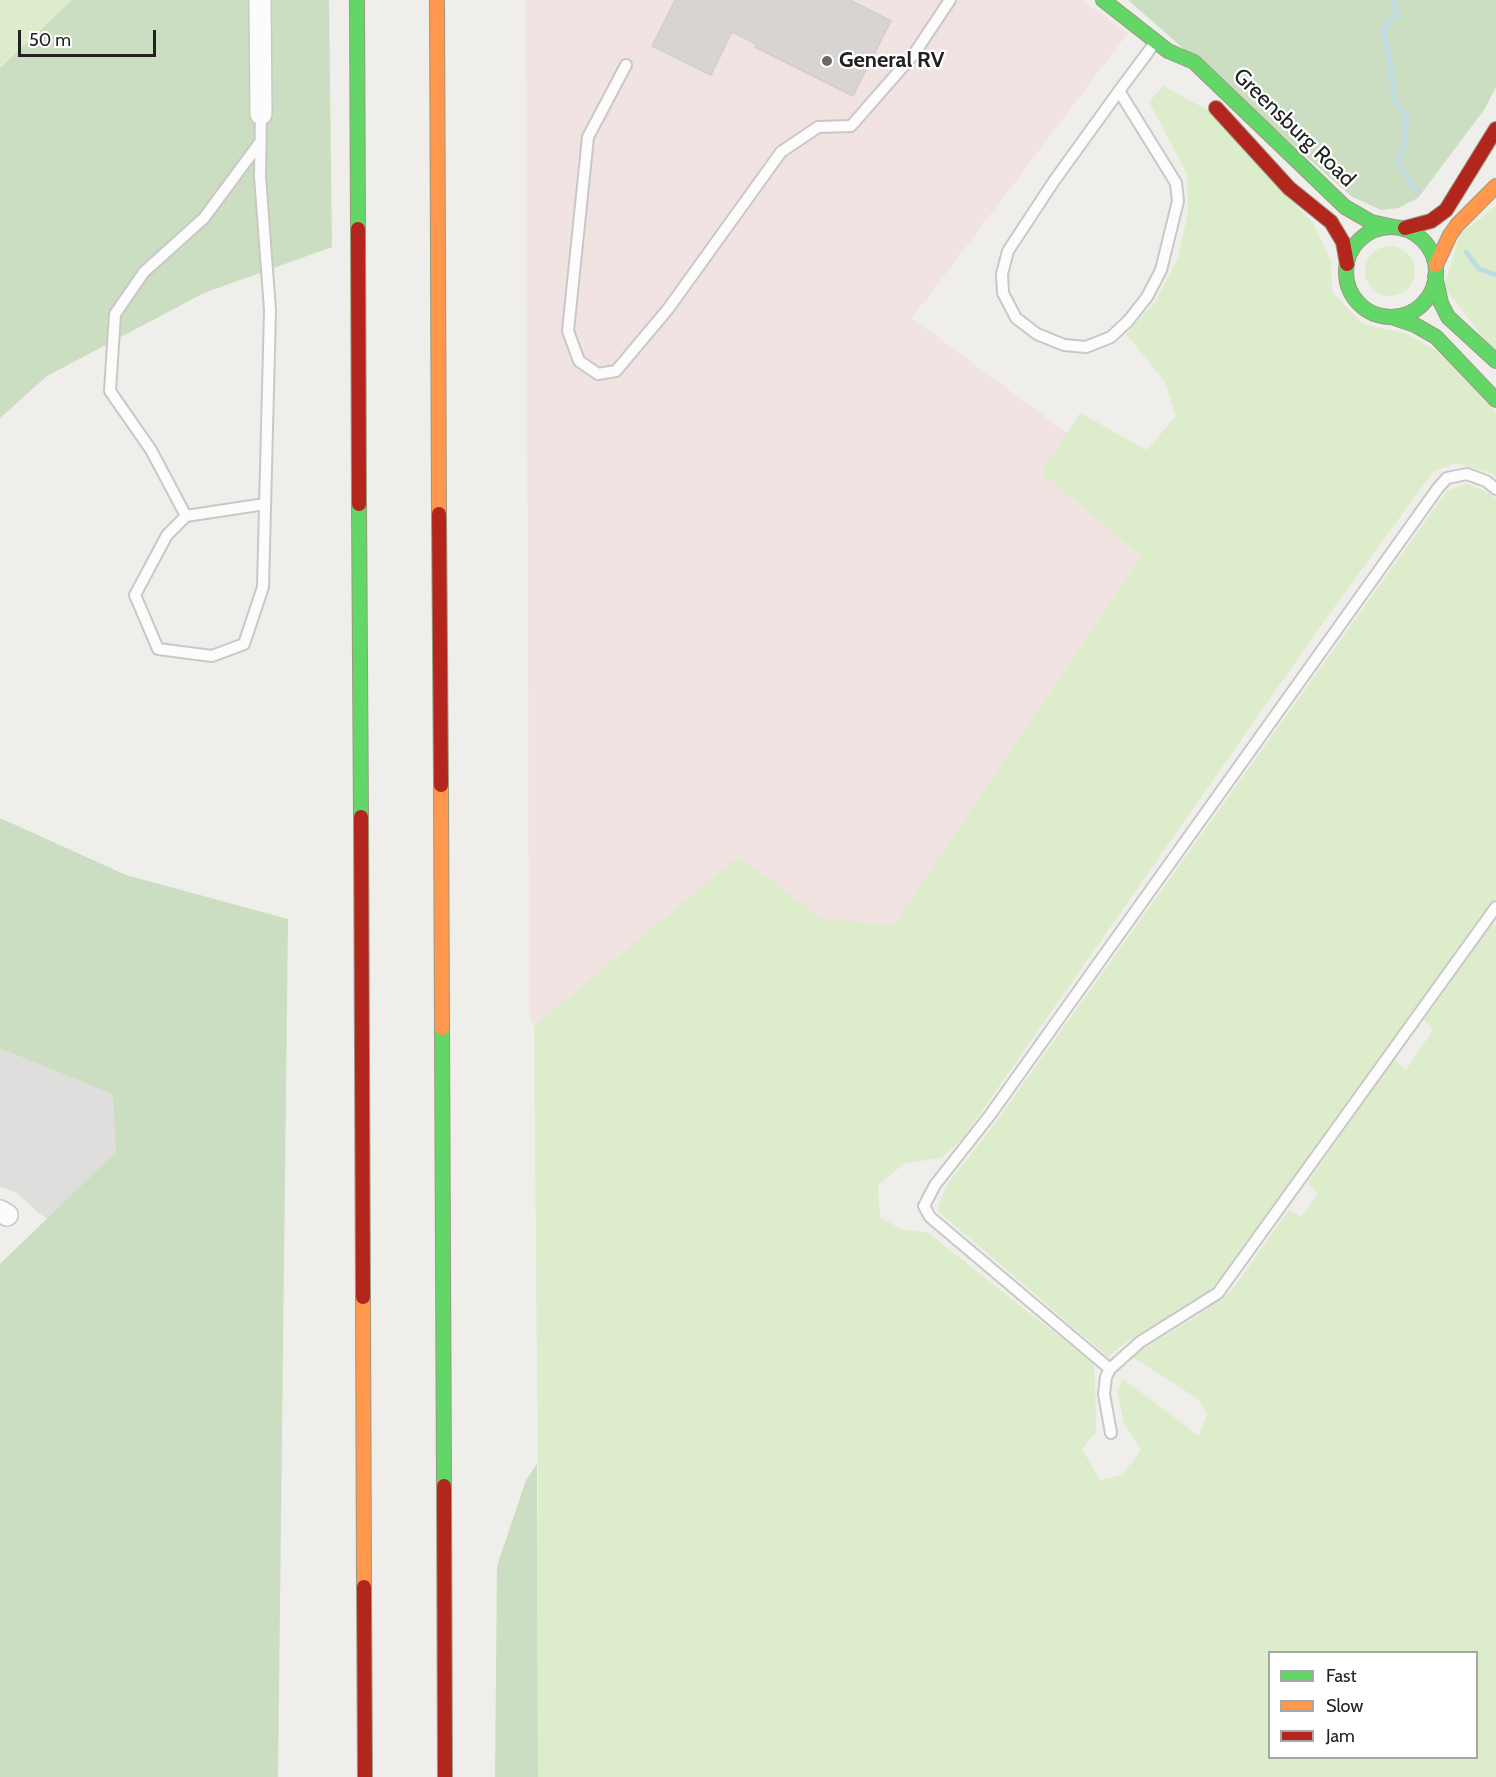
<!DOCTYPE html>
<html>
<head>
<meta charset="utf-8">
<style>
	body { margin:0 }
	#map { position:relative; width:1496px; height:1777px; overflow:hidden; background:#f0eeeb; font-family:Cabin,sans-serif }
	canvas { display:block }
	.legend { position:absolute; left:1268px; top:1651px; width:210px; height:108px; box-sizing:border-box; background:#fff; border:2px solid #a7a7a7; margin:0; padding:8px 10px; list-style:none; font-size:18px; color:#222 }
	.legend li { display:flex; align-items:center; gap:12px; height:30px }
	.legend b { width:30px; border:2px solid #a7a7a7 }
	.scale { position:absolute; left:18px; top:30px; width:138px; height:27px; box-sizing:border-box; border:3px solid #222; border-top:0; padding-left:8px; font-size:18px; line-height:21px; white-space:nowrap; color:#222; -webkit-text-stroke:4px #fff; paint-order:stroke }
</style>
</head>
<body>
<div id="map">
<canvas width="1496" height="1777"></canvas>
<ul class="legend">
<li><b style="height:8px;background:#63d668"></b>Fast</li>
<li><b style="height:8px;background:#ff974d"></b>Slow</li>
<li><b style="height:8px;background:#b3261e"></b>Jam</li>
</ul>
<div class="scale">50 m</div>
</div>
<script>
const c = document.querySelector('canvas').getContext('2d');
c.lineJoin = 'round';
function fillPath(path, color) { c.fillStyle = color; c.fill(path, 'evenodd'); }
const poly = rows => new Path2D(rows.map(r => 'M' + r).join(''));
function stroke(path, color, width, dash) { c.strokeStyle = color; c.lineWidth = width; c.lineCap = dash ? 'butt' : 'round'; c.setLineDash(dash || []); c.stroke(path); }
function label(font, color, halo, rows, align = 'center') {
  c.font = font + ' Cabin,sans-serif'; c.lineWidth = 4.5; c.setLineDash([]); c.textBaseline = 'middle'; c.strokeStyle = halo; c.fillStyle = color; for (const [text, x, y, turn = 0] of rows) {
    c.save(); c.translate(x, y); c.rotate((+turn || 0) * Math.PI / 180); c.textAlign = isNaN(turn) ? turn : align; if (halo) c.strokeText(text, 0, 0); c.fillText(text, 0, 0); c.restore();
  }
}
fillPath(poly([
	[0,923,184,1066,62,1230,40,1214,16,1192,0,1187]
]), '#dfdedc');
fillPath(poly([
	[526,0,1082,0,1128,33,912,318,1067,433,1041,472,1141,557,893,927,822,918,738,858,534,1026,529,1016]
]), '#f1e3e1');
fillPath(poly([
	[0,0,72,0,0,68],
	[1163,86,1206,109,1313,223,1331,261,1332,292,1363,324,1405,333,1438,351,1496,412,1496,477,1491,473,1456,463,1433,472,1325,620,963,1138,942,1158,905,1163,878,1185,880,1217,902,1230,927,1232,1093,1363,1095,1377,1096,1432,1082,1449,1100,1480,1122,1475,1141,1450,1124,1423,1117,1392,1123,1379,1199,1436,1207,1414,1198,1399,1131,1356,1199,1315,1232,1290,1289,1210,1301,1217,1318,1194,1307,1183,1394,1059,1406,1070,1433,1030,1424,1020,1493,923,1496,926,1496,1777,538,1777,538,1487,534,1026,738,857,822,918,893,926,1141,557,1041,472,1080,413,1147,450,1176,416,1165,382,1126,334,1155,302,1177,260,1188,213,1187,174,1149,102],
	[1270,1652,1476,1652,1476,1758,1270,1758],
	[1496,206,1496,354,1444,287,1460,234],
	'1365 271a25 25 0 1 1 50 0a25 25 0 1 1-50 0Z',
	[1467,484,1489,493,1496,499,1496,897,1228,1272,1207,1292,1169,1318,1129,1340,1108,1357,938,1211,939,1204,948,1183,991,1129,1447,491]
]), '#ddeccb');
fillPath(poly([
	[72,0,329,0,332,247,204,293,47,376,0,418,0,68],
	[1128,0,1496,0,1496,87,1484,110,1418,198,1398,208,1381,210,1351,196],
	[0,818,126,875,288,919,278,1777,0,1777,0,1264,116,1152,113,1094,0,1048],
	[537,1464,538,1777,495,1777,497,1566,526,1480]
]), '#cbdec1');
stroke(poly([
	[1393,0,1396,8,1396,17,1388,21,1384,30,1394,89,1392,97,1407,118,1404,147,1397,161,1418,193],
	[1466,252,1479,269,1496,275]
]), '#bfdbe3', 5);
const building = poly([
	[675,0,850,0,891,21,853,96,755,47,756,44,732,32,711,75,652,46,675,0]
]);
fillPath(building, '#d7d4d2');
stroke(building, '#d3d0cc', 1.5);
const lane = poly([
	[626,65,588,137,568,331,579,361,598,374,616,371,668,309,781,152,818,127,851,126,914,54,950,0],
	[1119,91,1176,183,1178,201,1161,270,1147,297,1128,321,1111,337,1086,347,1064,345,1037,334,1016,318,1003,293,1002,274,1008,251,1054,181,1119,91,1154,44],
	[261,114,260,176,270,310,263,587,244,644,212,656,158,649,135,595,167,535,186,516,265,504],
	[186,516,151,450,110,391,115,314,144,272,204,218,261,141],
	[1110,1369,930,1217,924,1206,935,1185,990,1115,1438,488,1447,478,1467,474,1486,481,1496,489],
	[1111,1433,1104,1394,1106,1377,1110,1369,1140,1342,1218,1293,1496,907]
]);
const street = poly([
	[260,0,261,114],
	[0,1211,7,1215]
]);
const fast = poly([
	[357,0,358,229],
	[1103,0,1168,51,1194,62,1345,207,1371,222,1394,227],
	'1346 272a45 45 0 1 1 90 0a45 45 0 1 1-90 0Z',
	[1435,276,1441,303,1448,317,1496,361],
	[1391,317,1415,325,1436,337,1496,400],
	[359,504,361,817],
	[442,1028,444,1486]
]);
const slow = poly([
	[437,0,439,514],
	[1436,265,1450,235,1457,225,1496,186],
	[441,785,442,1028],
	[363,1297,364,1587]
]);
const jam = poly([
	[1216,108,1289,188,1331,222,1343,242,1347,264],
	[1405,228,1431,221,1446,210,1496,129],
	[358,229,359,504],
	[439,514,441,785],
	[361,817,363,1297],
	[444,1486,445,1777],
	[364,1587,365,1777]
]);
stroke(lane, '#c9c8c7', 14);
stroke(street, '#c9c8c7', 24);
stroke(fast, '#999a82', 16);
stroke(slow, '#999a82', 16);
stroke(jam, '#999a82', 16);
stroke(lane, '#fdfcfc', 10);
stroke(street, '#fdfcfc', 21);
stroke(fast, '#63d668', 14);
stroke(slow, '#ff974d', 14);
stroke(jam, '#b3261e', 14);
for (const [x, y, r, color] of [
	[827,61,6,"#6a6968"]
]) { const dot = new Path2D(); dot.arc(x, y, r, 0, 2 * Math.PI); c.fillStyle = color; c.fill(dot); stroke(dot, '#fff', 2); }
label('bold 22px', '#222', '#fff', [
	["General RV",839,61]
], 'left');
label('22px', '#222', '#fff', [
	["Greensburg Road",1294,128,44]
]);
</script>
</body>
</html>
